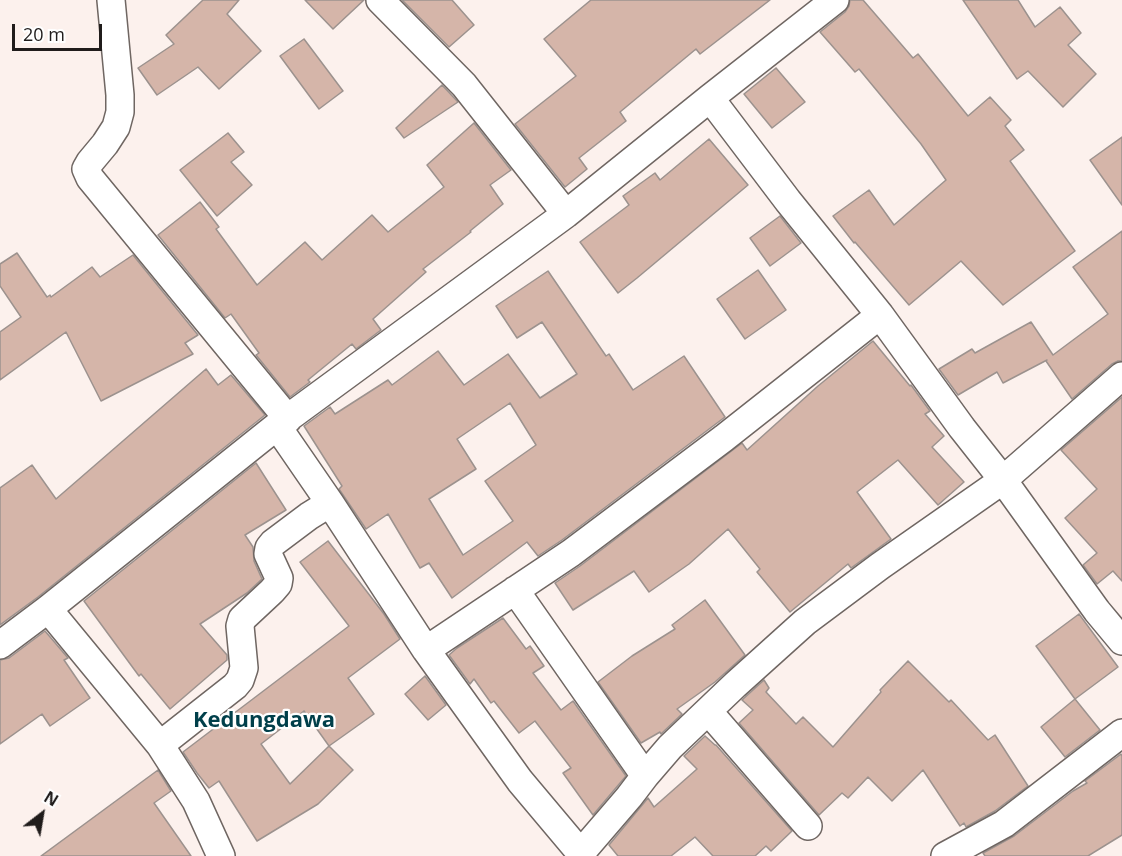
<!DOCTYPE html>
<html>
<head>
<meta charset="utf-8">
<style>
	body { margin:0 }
	#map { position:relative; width:1122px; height:856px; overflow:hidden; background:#fcf1ed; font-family:"Open Sans",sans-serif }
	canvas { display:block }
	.north { position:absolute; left:12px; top:784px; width:60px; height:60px; -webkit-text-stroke:4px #fff; paint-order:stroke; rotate:31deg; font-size:16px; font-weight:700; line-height:24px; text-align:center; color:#201c1b }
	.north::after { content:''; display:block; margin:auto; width:21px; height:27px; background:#201c1b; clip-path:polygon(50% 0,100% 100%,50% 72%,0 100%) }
	.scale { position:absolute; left:12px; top:24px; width:90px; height:27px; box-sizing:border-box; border:3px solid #201c1b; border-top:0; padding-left:8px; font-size:18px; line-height:21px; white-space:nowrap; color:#201c1b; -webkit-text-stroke:4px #fff; paint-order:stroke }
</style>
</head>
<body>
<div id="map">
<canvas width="1122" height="856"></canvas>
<div class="north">N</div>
<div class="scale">20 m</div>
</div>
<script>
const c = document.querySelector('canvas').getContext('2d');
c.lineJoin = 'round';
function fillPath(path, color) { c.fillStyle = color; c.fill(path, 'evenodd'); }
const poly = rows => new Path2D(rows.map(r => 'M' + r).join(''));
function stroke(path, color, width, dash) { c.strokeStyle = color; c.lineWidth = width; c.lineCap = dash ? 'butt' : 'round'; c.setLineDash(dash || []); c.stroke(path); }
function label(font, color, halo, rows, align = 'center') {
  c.font = font + ' "Open Sans",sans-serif'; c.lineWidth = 4.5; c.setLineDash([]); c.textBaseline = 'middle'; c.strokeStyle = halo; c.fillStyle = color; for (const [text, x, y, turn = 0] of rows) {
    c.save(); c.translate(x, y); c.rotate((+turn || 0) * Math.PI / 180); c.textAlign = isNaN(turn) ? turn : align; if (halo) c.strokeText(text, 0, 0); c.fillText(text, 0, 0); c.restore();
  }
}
const building = poly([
	[203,0,239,0,227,14,261,51,219,89,198,67,157,95,138,68,174,44,166,35,203,0],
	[305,0,364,0,333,29,305,0],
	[402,0,452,0,474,25,449,47,402,0],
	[591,0,770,0,700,54,696,49,620,112,626,121,579,158,587,169,565,187,515,124,576,76,544,39,591,0],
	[850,0,863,0,913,58,918,54,968,116,990,97,1011,120,1005,126,1024,150,1010,161,1075,251,1003,305,961,261,909,305,855,242,854,243,833,216,869,190,894,225,946,180,921,144,859,69,855,72,820,32,845,12,849,6,850,0],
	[963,0,1018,0,1035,27,1060,7,1081,33,1068,45,1096,74,1063,107,1028,71,1017,79,963,0],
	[304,39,343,91,319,109,280,56,304,39],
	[776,68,805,102,772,128,744,94,776,68],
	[442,85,458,102,404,138,396,128,442,85],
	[474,123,511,170,490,185,503,204,470,231,471,232,423,269,426,272,373,319,381,330,356,349,352,344,308,380,310,382,290,397,256,355,259,353,231,314,225,318,158,235,200,202,219,227,216,229,257,285,305,242,322,260,372,215,388,232,444,187,427,165,474,123],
	[228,133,244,152,231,162,252,185,217,216,180,170,228,133],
	[1122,137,1122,205,1090,160,1122,137],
	[709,139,748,185,637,278,618,293,580,242,629,205,623,196,655,173,660,180,709,139],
	[780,216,801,243,770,266,750,238,780,216],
	[1122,231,1122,361,1118,361,1112,364,1072,399,1046,361,1047,360,1003,383,997,372,958,395,939,369,972,349,975,353,1031,322,1053,355,1108,314,1073,267,1122,231],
	[17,253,47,297,50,295,51,297,92,267,100,277,133,255,198,335,185,343,193,354,101,401,66,332,0,380,0,332,21,317,0,286,0,264,17,253],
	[758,270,786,310,745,339,717,299,758,270],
	[548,271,606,356,609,354,633,390,684,356,725,417,562,540,538,556,527,542,452,598,429,563,420,568,388,514,366,529,339,489,342,486,304,426,330,407,335,414,388,380,392,385,438,351,464,385,508,354,540,398,577,374,542,322,517,338,496,306,548,271],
	[510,403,536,445,485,481,513,521,463,555,429,499,476,469,457,439,510,403],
	[873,341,910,386,911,385,930,411,925,414,944,436,932,447,964,482,938,505,898,460,857,492,891,539,851,568,848,564,790,612,757,572,760,569,728,529,689,564,649,592,634,571,573,610,555,583,580,566,742,443,747,450,818,386,873,341],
	[206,369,218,385,231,375,265,415,38,597,0,625,0,488,32,465,56,499,206,369],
	[1122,397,1122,581,1113,571,1097,584,1083,565,1097,553,1065,518,1097,489,1061,450,1122,397],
	[256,463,286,510,245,535,253,547,254,561,262,579,247,593,200,624,227,655,227,660,170,709,141,674,139,676,84,601,256,463],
	[328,541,384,614,400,639,348,678,374,714,329,746,353,770,318,804,257,841,219,781,209,788,197,773,183,752,349,626,300,562,328,541],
	[304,711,329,746,290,784,261,744,304,711],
	[705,600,745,655,715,682,677,709,682,714,661,734,660,732,641,743,598,682,632,656,675,629,672,625,705,600],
	[1079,614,1118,667,1075,699,1036,646,1079,614],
	[503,618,526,649,530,646,544,666,533,673,561,710,573,701,626,776,593,815,563,773,571,768,535,721,519,733,494,701,491,703,474,679,470,684,449,655,457,648,503,618],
	[45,631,68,658,64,660,90,698,50,726,42,714,0,744,0,660,9,658,45,631],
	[908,661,949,702,951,700,988,740,995,735,1028,786,995,811,966,827,964,823,960,826,923,770,892,801,868,777,848,798,842,793,819,815,739,723,753,710,742,700,764,680,769,688,766,692,796,724,803,717,833,747,881,692,880,690,908,661],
	[425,676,446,705,428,720,405,694,425,676],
	[1075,699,1100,730,1065,757,1041,727,1075,699],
	[705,736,715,745,716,745,792,831,771,851,766,846,755,856,713,856,695,837,671,856,618,856,609,845,648,798,654,807,697,769,684,756,705,736],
	[1121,754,1122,756,1122,835,1088,856,985,856,983,853,1014,836,1073,791,1087,783,1085,781,1121,754],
	[158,770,171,791,154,803,191,856,41,856,158,770]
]);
fillPath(building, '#d5b5a9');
stroke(building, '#9c928e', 1.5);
const minor = poly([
	[111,0,120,95,120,112,116,127,105,144,90,162,86,169,90,178,288,419],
	[380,0,464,85,566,214],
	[710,98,788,201,880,315,962,428,1003,480,1097,611,1122,641],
	[277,426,330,503,426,650,520,781,583,856],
	[515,590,645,776],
	[48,609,160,745,196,801,221,856],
	[0,645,48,609,277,426,566,214,710,98,835,0],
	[426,650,571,553,724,438,880,315],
	[708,711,808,826],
	[160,745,235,686,240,680,244,668,240,626,242,619,272,591,278,584,279,578,268,554,269,548,273,543,309,516,330,503],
	[580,854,629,797,645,776,670,747,735,685,805,622,880,566,1003,480,1122,376],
	[945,856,1004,824,1122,733]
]);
stroke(minor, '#6f6662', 30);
stroke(minor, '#fff', 27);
label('bold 22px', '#003f4a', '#fff', [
	["Kedungdawa",264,721]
]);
</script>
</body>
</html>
